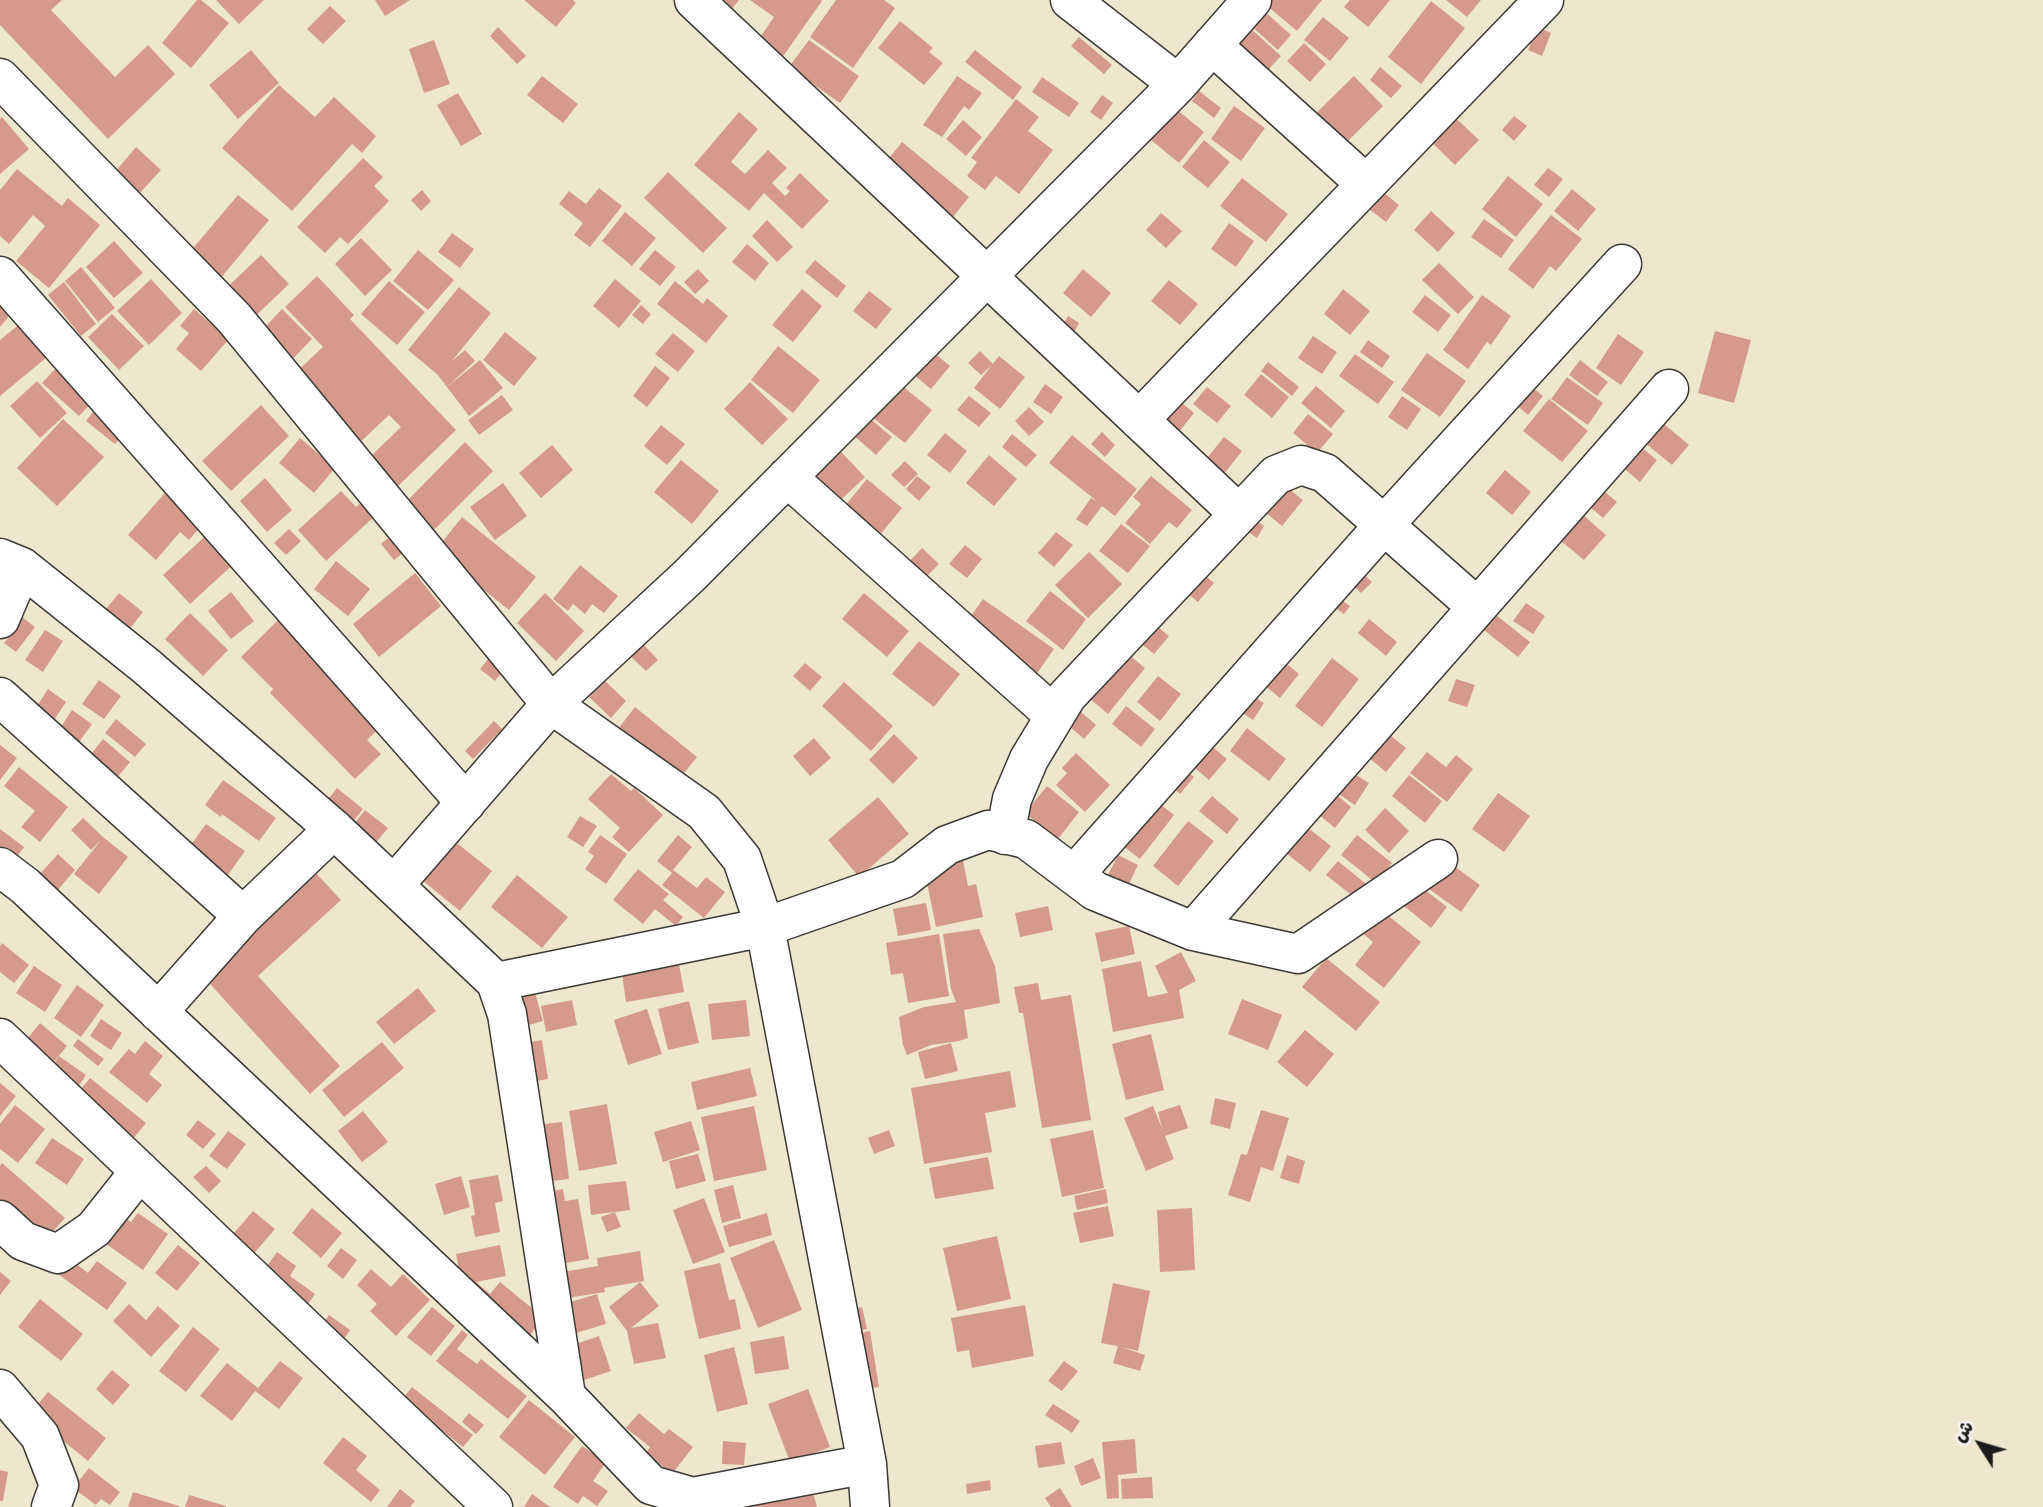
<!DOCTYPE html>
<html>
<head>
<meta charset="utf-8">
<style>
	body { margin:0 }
	#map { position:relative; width:2043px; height:1507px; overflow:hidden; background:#eee7ce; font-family:Sriracha,"Playpen Sans Arabic",sans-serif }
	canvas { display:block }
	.north { position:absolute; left:1945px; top:1409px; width:70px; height:70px; -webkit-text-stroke:5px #f6f6f2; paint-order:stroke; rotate:307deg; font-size:19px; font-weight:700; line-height:28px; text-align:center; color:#1c1c1c }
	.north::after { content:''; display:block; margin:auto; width:24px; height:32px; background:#1c1c1c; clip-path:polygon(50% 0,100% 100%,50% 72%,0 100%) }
</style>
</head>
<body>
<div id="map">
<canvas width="2043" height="1507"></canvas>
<div class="north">ش</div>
</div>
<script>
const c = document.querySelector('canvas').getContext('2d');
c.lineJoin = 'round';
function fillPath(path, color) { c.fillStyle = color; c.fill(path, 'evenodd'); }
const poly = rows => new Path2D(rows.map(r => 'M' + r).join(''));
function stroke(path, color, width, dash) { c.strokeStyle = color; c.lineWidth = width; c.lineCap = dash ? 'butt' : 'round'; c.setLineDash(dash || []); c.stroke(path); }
fillPath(poly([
	[0,0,62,0,51,10,115,77,148,45,175,74,108,139,0,25],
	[197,0,201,0,229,23,191,68,162,43],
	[216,0,264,0,239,24],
	[375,0,410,0,385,16],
	[524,0,573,0,576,3,556,27],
	[701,0,739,0,725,18],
	[750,0,821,0,822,1,779,62,755,45,774,17],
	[836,0,884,0,895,8,853,68,810,37],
	[1271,0,1322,0,1297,31,1266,5],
	[1350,0,1390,0,1368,27,1344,7],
	[1446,0,1481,0,1467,17],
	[1431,1,1465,28,1421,84,1388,57],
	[330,6,346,21,323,44,307,29],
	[1263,10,1291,35,1278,50,1250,25],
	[1323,17,1349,38,1330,61,1304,40],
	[900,21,933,48,929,52,943,63,924,85,878,48],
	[1247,25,1281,56,1267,71,1233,39],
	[498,27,526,56,517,64,490,36],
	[1538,27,1551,33,1542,56,1528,50],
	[1079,37,1112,65,1104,74,1071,46],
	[434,40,450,84,424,93,409,49],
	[809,40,859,76,840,103,789,67],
	[1304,43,1326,64,1310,82,1287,61],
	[251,50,279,83,238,119,209,85],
	[975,50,1022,87,1013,100,965,62],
	[1380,67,1402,86,1391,98,1370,80],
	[542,76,578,104,563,123,527,95],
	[957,76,982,93,969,110,964,106,942,137,923,125],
	[1354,76,1383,106,1345,144,1310,119],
	[1042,77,1079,103,1069,117,1032,92],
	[279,85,315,117,334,97,376,136,362,153,352,144,292,211,222,148],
	[1199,91,1221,108,1214,118,1192,101],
	[458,93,482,134,461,146,437,105],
	[1102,95,1113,103,1101,120,1090,112],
	[1159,95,1204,132,1179,163,1134,126],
	[1016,99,1039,117,1028,131,1053,150,1019,194,996,176,985,190,967,176,977,162,971,158],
	[1234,106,1265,128,1241,161,1211,139],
	[1444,107,1479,140,1455,165,1421,132],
	[739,112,758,129,731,162,745,174,768,150,787,168,772,183,785,196,790,191,786,188,800,173,829,201,802,229,764,193,749,211,694,165],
	[1514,116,1527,126,1514,141,1502,130],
	[2,117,29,149,0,174,0,119],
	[963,120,982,137,966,156,946,139],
	[1204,140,1230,162,1208,188,1182,167],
	[902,142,969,197,937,237,870,182],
	[136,147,161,170,139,194,115,172],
	[363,158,383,177,374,186,389,201,348,244,340,237,325,253,297,227],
	[1548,168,1563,179,1549,197,1534,185],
	[17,169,62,206,68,198,100,225,49,288,16,261,45,226,33,215,9,244,0,236,0,190],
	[668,172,727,228,703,253,644,198],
	[1508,176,1543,204,1516,237,1482,209],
	[1242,178,1288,214,1266,242,1220,206],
	[1371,182,1399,205,1386,222,1357,200],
	[599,188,622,206,590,247,574,235,583,223,559,204,569,191,586,204],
	[1572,189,1596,209,1578,231,1554,211],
	[422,190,431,201,421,211,411,200],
	[238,195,269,220,215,285,184,259],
	[1431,211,1455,233,1438,252,1414,230],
	[625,212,656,238,632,266,602,241],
	[1161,213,1182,231,1166,248,1146,230],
	[1551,215,1582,239,1556,271,1550,266,1533,289,1508,269],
	[1484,219,1514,240,1501,258,1471,237],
	[767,220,793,247,777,262,752,236],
	[1229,223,1254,241,1236,267,1211,249],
	[452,233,474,249,460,268,438,252],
	[361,238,392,270,365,296,335,264],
	[114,241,143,273,114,298,86,267],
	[747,244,769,263,755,281,732,262],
	[418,250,454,280,428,310,393,281],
	[655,250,676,267,660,286,639,269],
	[261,255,289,284,246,325,218,296],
	[815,260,846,286,837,298,805,272],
	[1439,263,1474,297,1458,314,1422,280],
	[81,267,115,308,98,322,65,281],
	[698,269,709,281,695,294,684,282],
	[1083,269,1111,293,1091,317,1063,293],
	[317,276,354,315,350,319,456,430,396,488,368,459,401,427,389,415,354,448,292,376,323,347,285,307],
	[151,279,182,313,149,345,117,311],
	[615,279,641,301,619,328,593,306],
	[0,280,23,299,0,327],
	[1169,280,1198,304,1180,325,1151,301],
	[389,281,425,312,397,345,361,314],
	[675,281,703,304,707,298,728,316,706,343,657,304],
	[64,282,96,324,81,336,48,295],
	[459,287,491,313,452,361,465,350,475,361,447,387,437,374,408,350],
	[802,289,822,306,793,342,772,325],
	[1343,289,1370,311,1350,335,1324,314],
	[869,291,892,309,876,329,853,311],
	[1425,295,1451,315,1438,332,1412,312],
	[1482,295,1511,316,1491,345,1487,342,1468,369,1443,350],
	[641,305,651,314,643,324,632,315],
	[194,309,229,339,201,371,176,349,189,333,180,326],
	[282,309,312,339,285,367,255,338],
	[37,310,64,343,0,396,0,340],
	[112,314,144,346,119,370,88,337],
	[1068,316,1079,323,1070,340,1058,334],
	[1715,331,1751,340,1734,403,1698,393],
	[505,332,537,358,514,386,483,360],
	[673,333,695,351,678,372,655,354],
	[1618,334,1644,352,1621,385,1596,368],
	[1313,336,1337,352,1322,374,1298,358],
	[1368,340,1390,356,1382,368,1360,352],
	[778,346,820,380,793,413,751,380],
	[927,347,950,366,931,389,908,370],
	[980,351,993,364,981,375,968,363],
	[70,353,107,387,79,416,42,383],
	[1427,353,1466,381,1440,417,1401,390],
	[1355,354,1394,382,1378,404,1339,376],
	[999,356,1025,377,1000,409,974,388],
	[480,360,503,388,469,416,447,387],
	[1580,360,1608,382,1597,396,1569,375],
	[1268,362,1299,387,1292,396,1261,371],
	[655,366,670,378,647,407,633,396],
	[886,373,932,410,905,443,859,407],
	[1515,373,1543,396,1528,415,1500,391],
	[1261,374,1289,397,1272,418,1244,395],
	[1567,377,1603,403,1588,425,1551,399],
	[37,381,67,413,40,438,10,406],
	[750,382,788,419,762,445,724,409],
	[1045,384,1063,397,1051,414,1033,402],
	[1316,386,1345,411,1331,428,1301,403],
	[1207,387,1231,406,1217,423,1193,404],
	[1171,394,1194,413,1178,433,1151,418],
	[106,395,136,419,115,444,86,421],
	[502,395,513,410,479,435,468,420],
	[969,396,991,413,979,427,957,410],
	[1402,396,1421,409,1407,430,1388,417],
	[1549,399,1588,431,1562,462,1523,431],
	[261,405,289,436,231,491,202,461],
	[1029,407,1044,422,1029,436,1015,421],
	[1651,413,1689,445,1672,465,1634,434],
	[1308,414,1333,434,1317,453,1293,433],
	[867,416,892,437,876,455,852,434],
	[63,419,104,457,57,506,17,468],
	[661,425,685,444,667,465,644,446],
	[1102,432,1115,445,1105,457,1091,444],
	[823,433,865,477,830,510,788,466],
	[945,433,967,451,950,473,927,455],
	[1012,434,1037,455,1026,467,1002,447],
	[1072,435,1137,489,1115,516,1102,506,1087,526,1076,519,1091,498,1098,502,1049,463],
	[1626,435,1657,460,1640,482,1610,457],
	[1224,437,1242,451,1221,478,1203,463],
	[300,438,335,468,314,493,279,463],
	[465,442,493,471,433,531,405,503],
	[552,445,573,470,541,498,519,473],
	[989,455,1017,479,994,506,966,483],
	[681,460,719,491,692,524,654,492],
	[905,461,918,474,904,487,891,475],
	[1505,470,1531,492,1512,515,1486,493],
	[1269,473,1303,500,1282,526,1249,499],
	[917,476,931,487,919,501,906,489],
	[1151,476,1192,510,1177,528,1169,522,1150,544,1125,523,1141,504,1133,497],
	[178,478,215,510,189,540,180,532,156,560,128,535],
	[265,478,292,510,267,532,240,501],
	[867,479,902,508,875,541,840,512],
	[1592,481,1617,502,1603,518,1590,507,1583,515,1606,535,1584,560,1550,532],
	[503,483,527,516,495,540,470,507],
	[341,491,356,507,364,500,377,514,326,561,298,530],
	[1243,511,1264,526,1257,538,1235,523],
	[462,517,536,577,509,610,435,551],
	[224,519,251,548,190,604,163,575],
	[1121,524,1150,546,1128,573,1099,551],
	[289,529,301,541,286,555,274,543],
	[395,532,408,549,394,560,381,544],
	[1056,532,1073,545,1054,567,1038,553],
	[965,545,982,559,967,578,949,564],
	[922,548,939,564,920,583,904,567],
	[1089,552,1122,584,1088,618,1055,585],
	[1185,559,1214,583,1198,602,1169,579],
	[336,561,370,589,348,616,314,589],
	[580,565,618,596,604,613,592,604,585,614,573,604,568,611,553,599],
	[1359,570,1372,582,1361,593,1349,581],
	[415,573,441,606,379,657,353,624],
	[1327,590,1350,606,1344,614,1321,598],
	[1050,591,1086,619,1063,650,1026,621],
	[231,592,254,621,231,639,208,611],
	[119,593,143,612,123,637,99,618],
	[545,593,584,631,556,661,517,623],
	[864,593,909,631,887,657,842,619],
	[983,599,1054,649,1031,682,960,632],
	[296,602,399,709,367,740,381,754,355,779,270,693,273,689,241,657],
	[1526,603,1545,616,1533,634,1513,621],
	[1482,604,1530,642,1518,657,1470,619],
	[11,609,35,627,16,652,4,643,13,632],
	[190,613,228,650,203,676,165,639],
	[1142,614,1169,636,1154,654,1127,632],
	[1369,619,1397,642,1386,656,1358,633],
	[45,630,63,641,43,672,25,660],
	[919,641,960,674,934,707,892,674],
	[641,642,658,660,646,671,628,654],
	[1116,644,1145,668,1108,714,1078,689],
	[493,653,507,666,495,681,480,669],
	[1276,655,1299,674,1280,698,1244,669],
	[1332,658,1359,679,1322,727,1295,706],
	[805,663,822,677,810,691,793,676],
	[1158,676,1181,694,1160,721,1137,702],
	[1456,679,1475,685,1467,707,1448,701],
	[99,680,121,696,104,719,82,704],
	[604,680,626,701,611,718,589,697],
	[844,682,893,726,871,751,822,706],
	[1236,686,1264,703,1253,720,1226,702],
	[48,689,66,702,46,732,28,720],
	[1066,699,1096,725,1084,739,1054,713],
	[1126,706,1155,729,1141,747,1112,724],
	[635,707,697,757,680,778,618,729],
	[72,710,92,724,72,752,53,739],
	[116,719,146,744,135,757,105,733],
	[494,721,502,729,473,759,465,751],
	[1375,723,1406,748,1386,772,1356,747],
	[1247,728,1286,759,1269,781,1230,751],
	[1191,729,1227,759,1209,780,1173,749],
	[894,734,918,758,893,784,869,760],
	[814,738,831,758,810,776,793,756],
	[103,739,130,762,111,785,84,763],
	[0,745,17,758,0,780],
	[1427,752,1446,767,1456,755,1473,769,1447,802,1410,773],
	[1076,753,1110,785,1085,812,1056,785,1067,773,1062,768],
	[1170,756,1194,777,1180,794,1155,773],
	[19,767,68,807,40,842,21,827,35,811,4,786],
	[1345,768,1369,783,1355,805,1331,789],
	[611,774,631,791,634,788,663,815,629,852,612,837,620,828,588,799],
	[1409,775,1442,801,1425,823,1392,796],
	[223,780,276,818,259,841,222,814,221,817,205,805],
	[1325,785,1351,807,1335,828,1308,806],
	[1047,786,1079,812,1058,839,1025,813],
	[337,788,363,809,347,829,321,808],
	[1498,793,1530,816,1504,852,1472,829],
	[1212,796,1239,819,1227,834,1199,811],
	[878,797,909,834,859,877,828,840],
	[1151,797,1174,815,1140,859,1101,829],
	[1385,808,1409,831,1389,853,1365,830],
	[365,810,388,828,372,847,350,829],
	[1288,812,1331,846,1310,872,1267,838],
	[580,816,597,826,583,847,567,837],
	[83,818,103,837,128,857,99,894,74,874,101,840,91,850,71,830],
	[1188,821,1214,841,1178,886,1153,866],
	[206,824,245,851,223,882,184,854],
	[0,829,24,847,9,868,0,862],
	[600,835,627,854,606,884,585,869,594,856,588,852],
	[678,835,692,847,673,870,697,888,706,877,725,892,704,918,662,885,672,873,657,861],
	[1357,835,1392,863,1376,883,1341,855],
	[453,840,492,871,460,911,422,880],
	[58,854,75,870,56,892,38,876],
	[1118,855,1138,865,1124,894,1103,885],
	[1444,859,1480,885,1461,912,1408,874],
	[963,860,968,886,976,884,983,917,936,927,924,868],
	[1338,861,1366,884,1355,898,1326,875],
	[638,869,669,894,663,900,683,917,676,926,655,909,643,924,613,900],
	[314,871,341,900,258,976,340,1066,310,1094,201,974],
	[517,875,568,917,542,948,491,907],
	[1420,886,1447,907,1431,928,1404,906],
	[926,903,931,930,898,936,893,909],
	[1048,906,1053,930,1020,937,1015,913],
	[1380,909,1421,942,1384,988,1355,965,1373,942,1361,932],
	[1129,926,1135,954,1101,962,1095,933],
	[979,929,995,966,1000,1003,964,1010,968,1038,959,1041,931,1045,907,1055,903,1045,899,1017,924,1007,956,1002,951,989,943,934],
	[939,934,949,996,908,1003,903,973,891,975,886,943],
	[2,943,29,965,14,983,0,972,0,946],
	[1181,952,1196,981,1179,990,1184,1018,1113,1032,1102,969,1141,961,1148,997,1168,993,1155,966],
	[1326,958,1380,1002,1356,1031,1302,987],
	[679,964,684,992,626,1002,622,974],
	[34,966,62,985,45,1012,16,993],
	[1038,983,1041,1000,1071,995,1091,1120,1042,1128,1023,1013,1019,1013,1014,987],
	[77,985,104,1005,81,1037,54,1018],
	[418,988,436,1011,394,1044,376,1022],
	[534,989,543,1021,507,1031,498,1000],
	[1242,999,1282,1015,1268,1050,1228,1034],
	[572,1000,577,1025,546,1032,541,1006],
	[746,1000,750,1036,712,1040,708,1004],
	[689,1001,699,1043,668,1050,658,1009],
	[647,1009,662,1054,628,1065,614,1020],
	[101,1019,122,1033,111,1050,90,1036],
	[40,1023,67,1046,37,1082,10,1060],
	[1305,1030,1334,1054,1307,1087,1277,1062],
	[1151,1034,1164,1090,1126,1100,1112,1044],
	[78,1039,104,1059,98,1066,73,1046],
	[542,1040,548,1079,515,1085,509,1046],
	[145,1041,163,1056,149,1074,162,1085,147,1103,109,1072,129,1049,135,1054],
	[382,1042,404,1068,344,1117,322,1090],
	[951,1043,958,1071,925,1079,918,1052],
	[59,1056,86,1075,71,1098,43,1080],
	[750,1068,757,1096,697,1110,691,1082],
	[1010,1071,1016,1107,985,1113,992,1152,924,1164,911,1088],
	[90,1078,146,1123,122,1152,66,1107],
	[0,1083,16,1096,0,1116],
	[1215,1098,1236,1103,1230,1129,1210,1124],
	[607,1104,617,1164,579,1171,569,1111],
	[15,1105,45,1129,18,1163,0,1149,0,1124],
	[1180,1105,1188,1128,1165,1136,1174,1159,1146,1171,1124,1118,1153,1106,1162,1128,1158,1112],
	[754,1106,767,1170,714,1181,701,1117],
	[1261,1110,1289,1118,1273,1171,1261,1167,1250,1202,1228,1195,1241,1154,1247,1155],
	[363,1111,388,1142,362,1162,338,1131],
	[198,1120,216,1134,203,1149,186,1135],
	[691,1121,700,1150,663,1162,654,1132],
	[562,1122,569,1179,536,1183,529,1126],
	[889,1130,895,1146,874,1154,868,1138],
	[1093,1130,1104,1188,1062,1197,1050,1139],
	[228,1131,246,1144,227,1169,209,1156],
	[52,1138,84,1159,67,1185,35,1163],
	[698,1154,706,1181,676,1189,669,1161],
	[1287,1155,1305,1161,1299,1184,1280,1178],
	[988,1157,994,1189,935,1199,929,1168],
	[2,1163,65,1218,37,1249,0,1227,0,1166],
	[206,1166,221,1181,209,1193,193,1177],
	[498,1175,503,1201,495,1203,500,1232,475,1237,471,1216,475,1215,469,1180],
	[461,1176,470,1207,444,1215,435,1184],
	[626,1181,630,1210,591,1215,588,1185],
	[733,1185,741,1218,722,1223,714,1190],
	[563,1189,565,1201,578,1199,589,1259,548,1266,535,1194],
	[1106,1189,1108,1203,1077,1210,1074,1196],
	[704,1198,725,1252,693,1264,673,1210],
	[197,1201,234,1233,253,1211,275,1229,244,1265],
	[1108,1206,1114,1236,1080,1243,1073,1213],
	[110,1207,131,1222,138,1213,168,1234,143,1270,92,1234],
	[312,1208,342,1233,321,1258,292,1233],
	[1192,1208,1195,1270,1160,1272,1157,1210],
	[615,1212,621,1227,607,1232,601,1217],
	[767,1213,772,1235,729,1247,723,1226],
	[997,1236,1011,1299,957,1311,943,1248],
	[774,1240,802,1310,758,1328,730,1258],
	[178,1245,200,1263,177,1291,155,1273],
	[500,1245,506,1276,476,1282,490,1294,500,1282,544,1318,520,1347,462,1285,456,1254],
	[341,1248,357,1260,343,1279,327,1266],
	[640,1251,644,1281,604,1288,605,1292,555,1300,551,1274,598,1266,597,1258],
	[277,1252,296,1266,290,1276,315,1294,303,1311,258,1279],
	[70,1259,88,1273,97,1261,127,1283,107,1310,58,1274],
	[720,1263,729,1300,735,1299,741,1329,699,1339,684,1271],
	[371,1269,391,1287,403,1274,430,1300,396,1336,370,1311,377,1304,357,1285],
	[0,1272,11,1281,0,1295],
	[640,1282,659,1306,631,1328,658,1323,666,1358,634,1364,627,1331,609,1307],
	[1113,1283,1150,1291,1138,1351,1121,1347,1145,1355,1140,1371,1113,1363,1118,1346,1101,1343],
	[597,1294,606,1324,559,1338,551,1308],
	[40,1299,83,1334,61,1361,18,1327],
	[129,1304,146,1320,158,1306,180,1326,151,1357,113,1321],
	[1025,1305,1034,1356,972,1368,969,1350,957,1352,951,1318],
	[432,1307,455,1326,431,1356,407,1337],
	[862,1307,867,1329,848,1333,843,1312],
	[329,1315,350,1330,340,1345,318,1331],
	[193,1327,220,1349,186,1392,159,1371],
	[462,1330,468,1335,457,1349,477,1364,481,1359,527,1396,508,1419,436,1361],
	[870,1331,879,1387,853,1391,844,1336],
	[599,1336,611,1371,581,1381,570,1346],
	[784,1336,789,1369,755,1374,750,1342],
	[734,1347,748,1404,717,1412,704,1355],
	[280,1361,303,1378,279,1409,255,1391,232,1421,200,1396,227,1363,258,1388],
	[1064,1361,1078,1371,1062,1391,1048,1381],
	[112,1370,130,1385,113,1405,96,1389],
	[412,1387,473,1435,463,1447,440,1429,431,1441,393,1411],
	[808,1389,830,1447,790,1462,768,1404],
	[48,1392,106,1438,88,1461,30,1414],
	[529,1400,575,1437,545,1475,499,1437],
	[1053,1404,1080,1421,1072,1433,1045,1415],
	[469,1413,484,1425,476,1434,462,1422],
	[639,1413,664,1434,669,1429,693,1447,672,1474,646,1453,650,1447,626,1428],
	[343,1437,367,1456,356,1470,380,1490,371,1502,323,1463],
	[1135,1439,1137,1473,1118,1475,1119,1498,1107,1499,1102,1442],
	[723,1441,746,1443,744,1465,722,1464],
	[1061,1442,1065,1464,1038,1468,1035,1446],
	[582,1446,606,1462,593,1481,608,1491,597,1506,583,1496,578,1504,553,1487],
	[1093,1458,1101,1478,1081,1486,1074,1466],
	[89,1468,120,1492,110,1505,101,1499,96,1505,73,1488],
	[0,1470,8,1472,3,1501,0,1501],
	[1152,1477,1153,1498,1122,1499,1121,1479],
	[990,1480,991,1490,967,1494,966,1484],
	[811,1485,817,1507,741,1507],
	[1060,1488,1072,1507,1051,1507,1045,1498],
	[400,1489,415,1501,410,1507,387,1507],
	[133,1492,179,1506,179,1507,128,1507],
	[532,1494,550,1507,524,1507],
	[189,1495,226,1506,226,1507,185,1507]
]), '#d69a8d');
const minor = poly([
	[694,0,1239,514],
	[1070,0,1178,84],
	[1212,45,1366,184],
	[0,78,234,318,551,704,704,812,742,859,765,927,867,1464,870,1507],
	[0,276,466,803],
	[1139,420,1544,0],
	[787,477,1055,716],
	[0,558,22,567,146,666,334,829,496,982,507,1014,566,1396],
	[0,619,22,567],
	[0,697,243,916],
	[1005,835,1012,799,1029,759,1067,696,1276,475,1301,465,1325,473,1477,607],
	[0,867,25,886,566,1396,651,1485,693,1497,867,1464],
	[1074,875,1384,525,1622,264],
	[394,885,551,704,689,576,1178,84,1252,0],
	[1193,931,1669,389],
	[496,982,765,927,903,879,947,845,988,830,1026,839,1095,891,1193,931,1298,954,1438,859],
	[158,1012,243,916,334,829],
	[0,1038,493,1507],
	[0,1220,23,1241,58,1254,94,1229,140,1171],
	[0,1389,40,1436,59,1485,51,1507]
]);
stroke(minor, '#3c3a37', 41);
stroke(minor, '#fff', 38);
</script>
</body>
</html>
